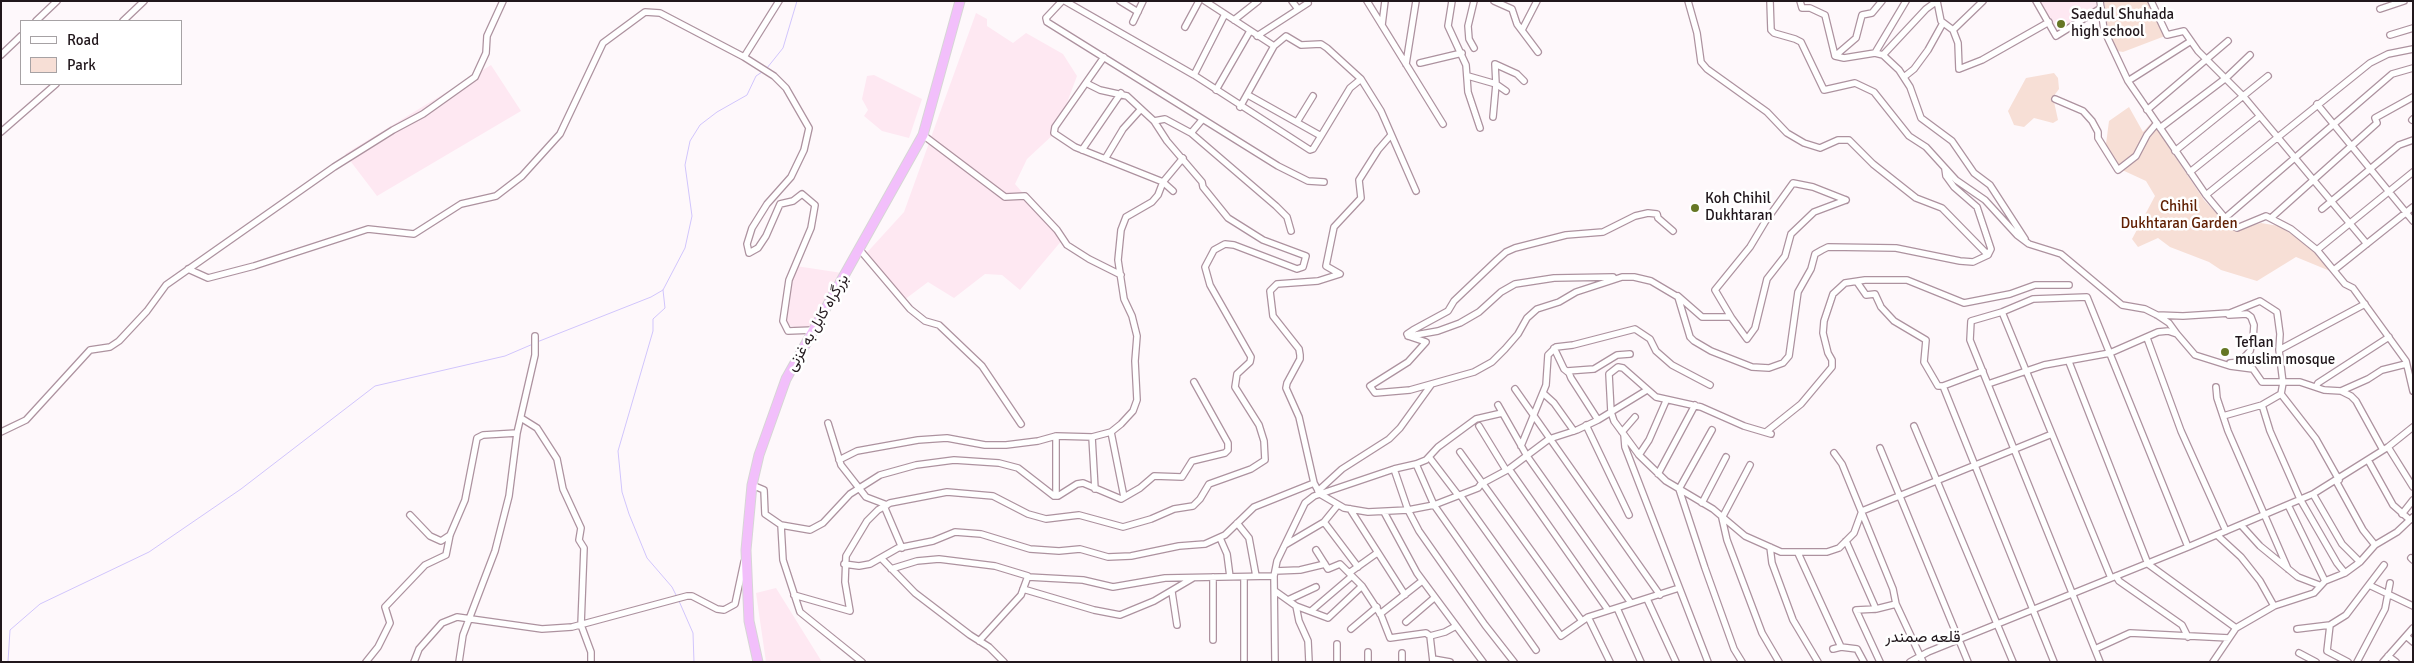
<!DOCTYPE html>
<html>
<head>
<meta charset="utf-8">
<style>
	body { margin:0 }
	#map { position:relative; width:2414px; height:663px; overflow:hidden; background:#fef8fb; font-family:Signika,sans-serif }
	canvas { display:block }
	.frame { position:absolute; inset:0; border:2px solid #21171c; pointer-events:none }
	.legend { position:absolute; left:20px; top:20px; width:162px; height:65px; box-sizing:border-box; background:#fff; border:1px solid #a6a2a4; margin:0; padding:6px 9px; list-style:none; font-size:15px; color:#21171c }
	.legend li { display:flex; align-items:center; gap:10px; height:25px }
	.legend b { width:25px; border:1px solid #a6a2a4 }
</style>
</head>
<body>
<div id="map">
<canvas width="2414" height="663"></canvas>
<div class="frame"></div>
<ul class="legend">
<li><b style="height:6px;background:#fff"></b>Road</li>
<li><b style="height:14px;background:#f7dfd6"></b>Park</li>
</ul>
</div>
<script>
const c = document.querySelector('canvas').getContext('2d');
c.lineJoin = 'round';
function fillPath(path, color) { c.fillStyle = color; c.fill(path, 'evenodd'); }
const poly = rows => new Path2D(rows.map(r => 'M' + r).join(''));
function stroke(path, color, width, dash) { c.strokeStyle = color; c.lineWidth = width; c.lineCap = dash ? 'butt' : 'round'; c.setLineDash(dash || []); c.stroke(path); }
function label(font, color, halo, rows, align = 'center') {
  c.font = font + ' Signika,Vazirmatn,sans-serif'; c.lineWidth = 5; c.setLineDash([]); c.textBaseline = 'middle'; c.strokeStyle = halo; c.fillStyle = color; for (const [text, x, y, turn = 0] of rows) {
    c.save(); c.translate(x, y); c.rotate((+turn || 0) * Math.PI / 180); c.textAlign = isNaN(turn) ? turn : align; if (halo) c.strokeText(text, 0, 0); c.fillText(text, 0, 0); c.restore();
  }
}
fillPath(poly([
	[2038,1,2095,1,2097,6,2056,33],
	[976,13,987,19,987,26,1013,43,1026,33,1063,54,1077,76,1056,132,1027,159,1015,184,1063,239,1020,290,1002,275,985,274,954,298,928,282,904,300,862,258,904,212],
	[491,65,521,111,377,196,345,154],
	[874,75,922,99,909,138,882,131,864,116,868,110,862,99,867,76],
	[796,266,842,273,808,332,783,323],
	[776,588,822,662,766,662,756,593]
]), '#fee8f2');
fillPath(poly([
	[2104,1,2147,1,2165,36,2123,52,2117,51,2108,30],
	[2054,73,2058,78,2059,89,2053,97,2058,120,2053,123,2034,118,2024,127,2014,125,2008,111,2026,78],
	[2129,107,2143,132,2152,122,2204,200,2231,229,2237,230,2261,223,2279,226,2311,247,2330,271,2296,257,2257,281,2221,270,2209,262,2170,247,2158,238,2138,247,2132,239,2155,196,2146,181,2120,169,2108,151,2106,144,2109,121]
]), '#f7dfd6');
stroke(poly([
	[767,68,783,48,797,1],
	[663,290,665,308,653,319,653,331,618,451,622,492,629,514,647,558,672,587,677,597],
	[537,342,651,297,663,290,685,248,692,216,685,165,690,141,700,125,717,112,747,95,756,76,762,72],
	[679,601,693,633,694,662],
	[8,662,10,630,40,604,149,552,241,489,375,386,505,356,533,344]
]), '#d1c5fc', 1);
const minor = poly([
	[1062,1,1046,18,1047,22,1278,166,1308,181,1324,182],
	[1065,1,1194,75,1310,150,1313,149,1321,136,1350,88,1361,79],
	[1120,1,1138,12],
	[1205,1,1274,46,1286,36,1301,45,1321,44,1327,48,1361,79,1381,111,1416,191],
	[1292,1,1298,9],
	[1367,1,1443,124],
	[1452,1,1448,26,1466,65,1468,92,1480,128],
	[1474,1,1468,26,1469,39,1474,48],
	[1494,1,1512,9,1517,24,1538,52],
	[1688,1,1697,33,1701,62,1707,69,1767,112,1787,133,1804,143,1820,148,1838,140,1849,140,1873,164,1916,198,1942,208,1988,255],
	[1770,1,1771,30,1774,33,1795,39,1801,42,1824,90,1855,83,1874,92,1909,136,1926,147,1956,180,1985,200,2017,235,2029,244,2061,254,2122,305,2145,309,2157,315,2169,323,2177,334],
	[1800,1,1802,8,1810,8,1825,15,1835,56,1844,58,1875,53,1883,55,1899,70,1910,87,1921,118,1952,141,1974,173,1990,185,2025,239],
	[1937,1,1941,21,1953,30,1958,43,1959,69,1982,60,2049,22],
	[2036,1,2056,36,2101,8],
	[2100,1,2104,30,2128,81,2206,195,2231,225,2237,228,2266,216,2291,229,2317,250,2345,284,2353,288,2406,361,2413,391],
	[2151,1,2167,35,2184,31,2198,51,2244,97,2367,244],
	[2380,9,2404,1],
	[1234,20,1258,1],
	[36,21,57,1],
	[123,21,144,1],
	[1133,22,1143,1],
	[1382,25,1385,1],
	[1185,27,1199,1],
	[1522,30,1537,1],
	[1953,30,1983,1],
	[2390,35,2413,28],
	[1257,36,1308,3],
	[1875,53,1906,1],
	[1,55,21,36],
	[1883,55,1926,9,1937,1],
	[1835,56,1856,38,1862,15,1872,13,1882,1],
	[744,57,779,1],
	[1104,57,1055,127,1054,133,1075,147,1163,182,1173,191],
	[1420,63,1462,53],
	[1406,64,1416,1],
	[1194,75,1225,14],
	[1468,76,1496,84,1506,91],
	[1904,77,1914,69,1928,50,1943,23],
	[2128,81,2191,41],
	[1216,90,1250,31],
	[1248,95,1321,136],
	[2055,99,2083,111,2092,121,2098,132,2098,138,2118,170,2136,156,2147,135,2157,123],
	[2317,104,2413,221],
	[1240,107,1274,46],
	[2147,110,2228,41],
	[1493,117,1496,84,1495,64,1517,74,1524,81],
	[2412,120,2413,119],
	[1154,121,1165,119,1191,133,1276,206,1287,217,1291,231],
	[1297,122,1313,96],
	[2160,128,2226,78,2250,55],
	[1,132,56,84],
	[1191,133,1202,120],
	[923,135,1005,197,1025,196,1057,230,1067,245,1089,259,1121,275],
	[1391,135,1378,150,1359,180,1361,198,1334,227,1326,266,1340,274,1318,281,1277,284,1270,291,1273,316,1299,349,1300,355,1300,359,1287,383,1286,388,1299,417,1314,483,1320,494,1394,469,1416,464,1426,460,1438,447,1476,419,1502,413],
	[1082,150,1121,93],
	[2175,151,2268,76],
	[1105,159,1123,129,1141,109],
	[2190,172,2260,116],
	[2206,195,2370,63,2388,54,2413,49],
	[2322,209,2399,145,2413,140],
	[2225,218,2392,74,2413,68],
	[2271,218,2377,123,2375,118,2413,97],
	[860,250,910,309,925,321,939,325,982,366,1021,424],
	[2317,250,2413,172],
	[188,269,208,278,254,266,368,229,414,234,461,204,496,196,522,176,560,134,603,43,645,12,660,13,744,57,774,76,786,88,809,128,804,150,791,177,767,204,752,228,747,244,749,253,758,248,766,236,780,204,793,201,802,194,815,205,811,228,789,280,783,321,788,331,814,330],
	[2334,270,2413,207],
	[1857,282,1866,295,1875,294,1881,307,1894,321,1926,340,1924,362,1938,386,1943,386,1983,371],
	[1678,296,1702,317,1731,317,1747,339,1755,328,1767,279,1785,256,1791,234,1814,212,1846,200],
	[2002,312,2111,578],
	[2157,315,2183,316,2230,313,2260,301,2277,312,2280,334,2279,350],
	[2229,315,2247,314,2251,317,2254,325,2253,339,2250,351,2240,362,2230,363],
	[1731,317,1715,290,1750,247,1765,222,1793,183,1813,187,1846,200],
	[1408,336,1426,342,1408,362,1370,386,1375,393,1410,390,1474,372,1492,362,1505,349,1518,334,1527,318,1537,309,1559,302,1576,292,1622,277,1634,277,1651,281,1678,297,1690,337,1694,341,1711,351,1752,367,1769,368,1783,363,1789,356,1798,292,1811,269,1815,254,1822,250,1828,247,1896,248,1960,261,1973,262,1988,255,1991,249,1977,207,1954,187,1946,176,1945,169],
	[1408,336,1407,334,1413,330,1448,311,1454,301,1497,260,1506,252,1515,248,1566,235,1603,232,1635,216,1648,213,1657,214,1658,218,1673,231],
	[1410,336,1438,331,1460,323,1479,312,1501,292,1515,284,1554,278,1613,277],
	[2147,338,2181,431,2226,531],
	[1554,348,1564,369,1569,373,1571,378,1598,420],
	[2069,362,2148,564,2236,628],
	[1567,371,1594,369,1617,355,1630,354],
	[1988,384,2044,365,2110,353,2158,332,2168,331,2177,334,2195,355,2230,366,2253,369,2262,382,2300,382,2324,390,2341,391,2351,396,2356,401,2383,450],
	[1943,386,2054,662],
	[2216,387,2217,398,2228,431,2288,569],
	[2316,387,2318,383,2389,337],
	[1515,389,1660,595],
	[2341,391,2368,379,2382,370,2406,364],
	[1543,393,1554,403,1574,431],
	[2281,394,2316,439,2339,480],
	[1498,405,1527,456,1631,603],
	[2262,405,2270,431,2300,499,2337,563,2345,573],
	[2223,416,2262,405,2281,394,2283,383,2279,350,2365,304],
	[521,418,537,428,557,459,563,489,581,528,579,540,584,548,581,625,591,652,591,662],
	[828,423,841,465,866,497,887,505],
	[1586,425,1629,515],
	[1479,426,1506,470],
	[1914,426,2013,662],
	[1712,430,1679,489,1705,568,1734,649,1742,662],
	[1,432,26,420,90,350,110,347,119,341,147,311,166,285,334,167,393,130,423,114,475,77,486,53,487,36,503,1],
	[1111,432,1124,497],
	[1622,432,1635,417],
	[1766,432,1801,404,1832,367,1832,360,1828,353,1823,333,1824,321,1833,294,1845,283,1865,280,1907,280,1964,303,2010,294,2035,285,2069,285],
	[1771,434,1744,426,1701,407,1656,397,1623,368,1618,367,1609,374,1611,412,1614,421,1639,455,1666,481,1713,509,1745,536,1781,552,1827,552,1839,548,1854,533,1862,511,2052,434],
	[1624,435,1625,447,1708,662],
	[1056,436,1056,496],
	[1092,437,1095,489],
	[1521,446,1546,385,1548,355,1556,347,1573,345,1635,329,1650,339,1656,351,1672,365,1710,385],
	[2388,447,2413,487],
	[1880,448,1968,662],
	[1460,452,1582,621],
	[1834,453,1842,464,1893,589,1896,604,1923,662],
	[1639,455,1649,440,1666,401],
	[1429,457,1458,495],
	[839,460,857,451,918,440,947,438,985,445,1006,445,1038,441,1056,436,1092,437,1111,432,1121,424,1133,411,1137,400,1135,361,1137,336,1132,316,1124,299,1118,260,1121,230,1126,217,1152,202,1158,195,1163,182,1183,158],
	[2368,460,2393,505,2410,520],
	[1416,464,1434,505,1536,650],
	[1750,465,1722,518,1727,540,1762,633,1779,662],
	[1394,469,1408,510,1419,531,1485,625,1514,662],
	[1509,469,1608,610],
	[1658,474,1695,405],
	[2336,481,2363,530,2375,545],
	[752,485,764,490,765,514,781,525,783,560,800,612,862,662],
	[1318,491,1342,469,1389,439,1400,428,1431,385],
	[2313,494,2342,544,2360,562],
	[1460,495,1561,636,1588,617,1679,588],
	[1702,503,1726,457],
	[2288,505,2325,581],
	[884,506,902,548],
	[1350,509,1405,595],
	[1384,512,1417,573,1483,662],
	[2402,514,2413,500],
	[410,515,430,536,441,541,450,535],
	[1324,522,1358,567],
	[1237,523,1249,538,1256,576],
	[781,525,810,530,823,523,850,494,880,475,916,465,954,460,999,463,1018,468,1054,496,1058,496,1077,484,1083,483,1121,499,1140,488,1154,476,1182,477,1192,461,1225,453,1228,450,1228,443,1194,382],
	[2241,525,2260,546,2298,577,2319,585],
	[2217,535,2241,557,2260,581,2274,606],
	[1220,538,1227,554,1230,577],
	[1846,541,1876,609],
	[1285,545,1324,522,1337,506],
	[1770,547,1772,563,1793,620,1818,662],
	[1316,550,1328,569,1340,564,1362,586,1381,615,1390,638,1426,633,1430,636,1433,662],
	[1798,553,1841,647],
	[881,558,915,593,970,635,989,647,1004,662],
	[2411,558,2413,560],
	[844,564,859,566,870,564,898,548,933,541,955,532,981,534,1030,549,1059,551,1080,549,1108,557,1131,556,1179,546,1205,544,1225,535,1254,507,1314,483],
	[891,569,917,561,939,559,995,566,1028,576,1021,595,979,641],
	[1275,571,1300,570,1325,564],
	[1349,573,1377,553],
	[2116,576,2119,581,2182,625,2188,637],
	[1028,577,1083,580,1113,587,1165,578,1274,576],
	[1213,577,1213,640],
	[2369,585,2413,606],
	[1023,589,1094,610,1120,615,1154,601,1193,578],
	[1275,591,1296,606,1299,621,1308,641,1309,662],
	[1172,592,1177,625],
	[794,595,850,611,845,582,846,556,867,521,878,510,890,503,947,492,993,496,1028,514,1046,519,1079,515,1123,527,1151,519,1174,509,1193,506,1200,499,1209,484,1251,469,1265,460,1264,441,1259,425,1235,387,1237,374,1250,362,1251,357,1210,285,1205,267,1214,250,1225,244,1234,245,1297,269,1303,267,1306,256,1263,240,1228,218,1203,187,1202,182,1167,141,1154,121,1127,96,1100,90,1086,83],
	[1647,599,1676,662],
	[1288,600,1316,587],
	[1296,606,1328,618,1362,586],
	[1617,608,1641,662],
	[1311,611,1352,576],
	[1380,614,1422,581],
	[1588,617,1610,662],
	[1406,622,1434,598],
	[2330,625,2327,651,2348,662],
	[1351,629,1377,607],
	[2297,629,2330,625,2346,615,2384,565],
	[1430,636,1445,632,1456,626],
	[2406,636,2413,642],
	[1337,644,1337,662],
	[1833,649,1841,647,1857,649,1864,662],
	[2095,649,2130,633,2229,638],
	[1368,652,1368,662],
	[1402,653,1402,662],
	[2299,653,2316,662],
	[2388,656,2396,662],
	[1433,659,1450,662],
	[366,662,378,647,390,623,385,607,425,565,446,555,450,535,465,500,477,438,483,435,517,433],
	[414,662,419,649,442,623,457,617,542,629,572,627,687,596,692,596,717,609,724,610,735,604,744,562],
	[459,662,463,635,495,551,509,496,517,433,535,355,535,336],
	[1244,662,1244,577],
	[1275,662,1274,576,1277,561,1305,503,1314,496,1320,494,1344,508,1368,512,1408,510,1434,505,1478,488,1481,484,1509,469,1549,439,1577,430,1598,420,1647,390],
	[1880,662,1856,610,1876,609,1896,604],
	[1910,662,1928,652,2188,547,2313,494,2388,447,2413,427],
	[2100,662,1970,340,1971,321,2002,312,2033,299,2087,297,2188,547],
	[2213,662,2236,628,2274,606,2314,593,2325,581,2345,573,2360,562,2375,545,2397,532,2413,517],
	[2357,662,2385,609,2390,583],
	[2383,662,2413,628]
]);
const highway = poly([
	[758,662,749,621,746,550,752,485,759,455,786,379,923,135,960,1]
]);
stroke(minor, '#ad929f', 8);
stroke(highway, '#d7d5d6', 11);
stroke(minor, '#fff', 5.5);
stroke(highway, '#f2bffb', 9);
for (const [x, y, r, color] of [
	[2061,24,5,"#667725"],
	[1695,208,5,"#667725"],
	[2225,352,5,"#667725"]
]) { const dot = new Path2D(); dot.arc(x, y, r, 0, 2 * Math.PI); c.fillStyle = color; c.fill(dot); stroke(dot, '#fff', 2); }
label('15px', '#21171c', '#fff', [
	["Saedul Shuhada",2071,15],
	["high school",2071,32],
	["Koh Chihil",1705,199],
	["Dukhtaran",1705,216],
	["Teflan",2235,343],
	["muslim mosque",2235,360]
], 'left');
label('15px', '#612104', '#fff', [
	["Chihil",2179,207],
	["Dukhtaran Garden",2179,224]
]);
label('15px', '#21171c', '#fff', [
	["بزرگراه کابل به غزنی",818,323,-60]
]);
label('16px', '#21171c', '#fff', [
	["قلعه صمندر",1923,638]
]);
</script>
</body>
</html>
